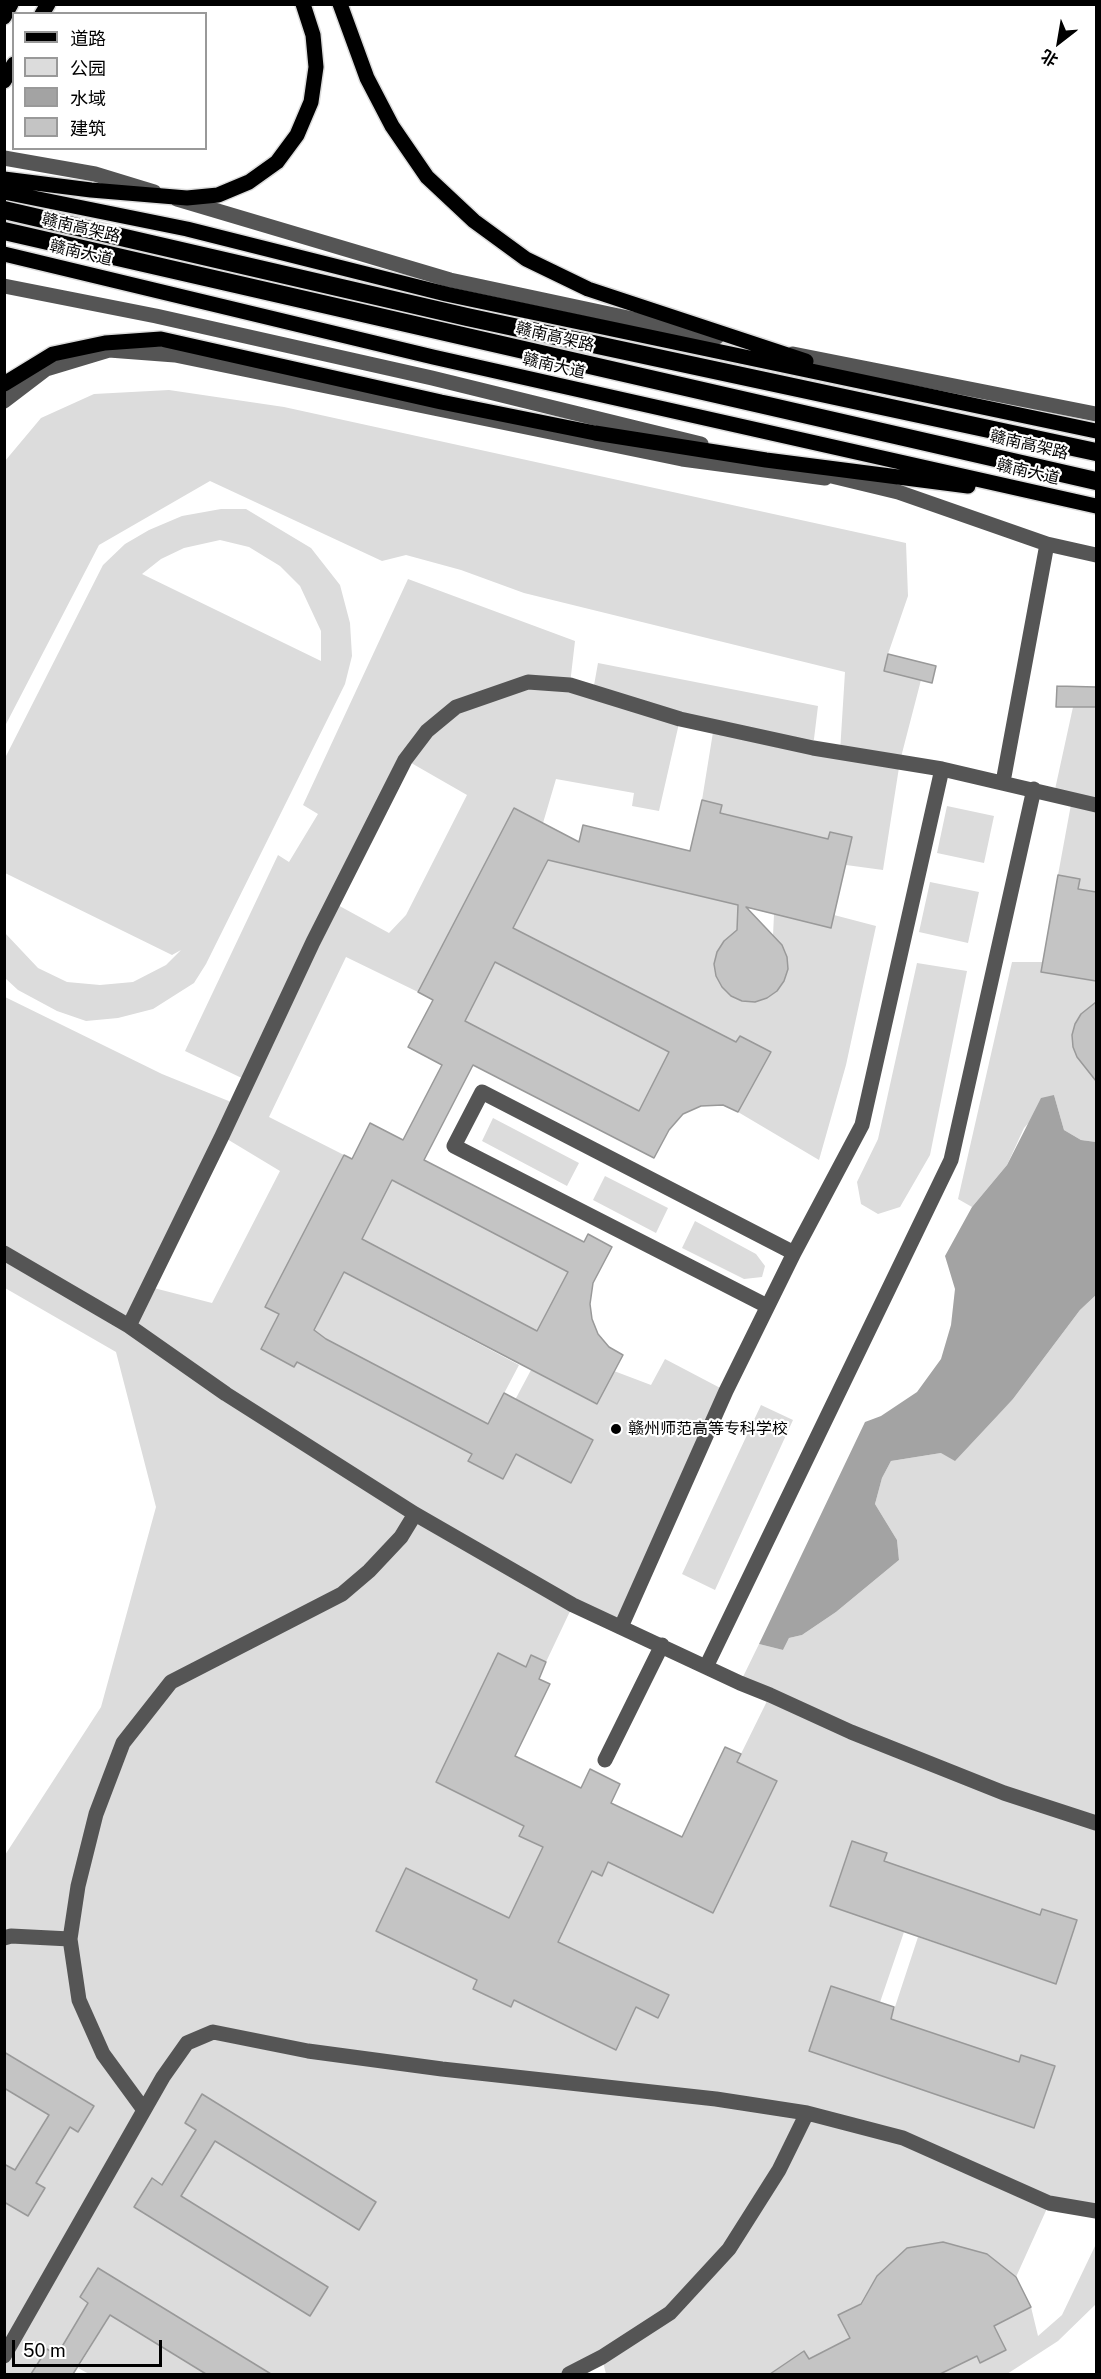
<!DOCTYPE html>
<html>
<head>
<meta charset="utf-8">
<style>
	body { margin:0 }
	#map { position:relative; width:1101px; height:2379px; overflow:hidden; background:#fff; font-family:"Public Sans","Noto Sans SC",sans-serif }
	canvas { display:block }
	.frame { position:absolute; inset:0; border:6px solid #000; pointer-events:none }
	.legend { position:absolute; left:12px; top:12px; width:195px; height:138px; box-sizing:border-box; background:#fff; border:2px solid #999; margin:0; padding:8px 10px; list-style:none; font-size:18px; color:#000 }
	.legend li { display:flex; align-items:center; gap:12px; height:30px }
	.legend b { width:30px; border:2px solid #999 }
	.north { position:absolute; left:1029px; top:12px; width:60px; height:60px; -webkit-text-stroke:4px #fff; paint-order:stroke; rotate:211deg; font-size:16px; font-weight:700; line-height:24px; text-align:center; color:#000 }
	.north::after { content:''; display:block; margin:auto; width:21px; height:27px; background:#000; clip-path:polygon(50% 0,100% 100%,50% 72%,0 100%) }
	.scale { position:absolute; left:12px; top:2340px; width:150px; height:27px; box-sizing:border-box; border:3px solid #000; border-top:0; padding-left:8px; font-size:18px; line-height:21px; white-space:nowrap; color:#000; -webkit-text-stroke:4px #fff; paint-order:stroke }
</style>
</head>
<body>
<div id="map">
<canvas width="1101" height="2379"></canvas>
<div class="frame"></div>
<ul class="legend">
<li><b style="height:8px;background:#000"></b>道路</li>
<li><b style="height:16px;background:#dcdcdc"></b>公园</li>
<li><b style="height:16px;background:#a3a3a3"></b>水域</li>
<li><b style="height:16px;background:#c4c4c4"></b>建筑</li>
</ul>
<div class="north">北</div>
<div class="scale">50 m</div>
</div>
<script>
const c = document.querySelector('canvas').getContext('2d');
c.lineJoin = 'round';
function fillPath(path, color) { c.fillStyle = color; c.fill(path, 'evenodd'); }
const poly = rows => new Path2D(rows.map(r => 'M' + r).join(''));
function stroke(path, color, width, dash) { c.strokeStyle = color; c.lineWidth = width; c.lineCap = dash ? 'butt' : 'round'; c.setLineDash(dash || []); c.stroke(path); }
function label(font, color, halo, rows, align = 'center') {
  c.font = font + ' "Public Sans","Noto Sans SC",sans-serif'; c.lineWidth = 4.5; c.setLineDash([]); c.textBaseline = 'middle'; c.strokeStyle = halo; c.fillStyle = color; for (const [text, x, y, turn = 0] of rows) {
    c.save(); c.translate(x, y); c.rotate((+turn || 0) * Math.PI / 180); c.textAlign = isNaN(turn) ? turn : align; if (halo) c.strokeText(text, 0, 0); c.fillText(text, 0, 0); c.restore();
  }
}
fillPath(poly([
	[169,390,284,407,906,543,908,596,888,654,921,680,900,761,883,870,846,865,852,837,830,832,828,839,720,813,722,805,702,800,714,726,680,719,659,811,632,806,634,793,556,779,543,823,514,808,418,992,346,957,269,1117,344,1155,265,1307,279,1314,261,1349,294,1366,297,1362,472,1454,469,1461,502,1479,516,1454,571,1483,593,1440,539,1411,522,1443,499,1430,531,1370,596,1404,614,1371,651,1385,665,1359,726,1391,621,1627,573,1605,546,1662,532,1655,526,1667,498,1653,436,1782,524,1826,520,1836,543,1847,509,1918,406,1868,376,1931,477,1980,473,1989,510,2007,514,2000,615,2050,647,1985,558,1942,592,1871,602,1876,608,1862,713,1913,777,1782,737,1762,770,1695,740,1683,759,1644,783,1650,789,1638,802,1635,836,1612,899,1560,897,1540,875,1504,882,1478,891,1461,941,1453,987,1425,1013,1399,1080,1310,1096,1295,1096,2211,1049,2204,1016,2277,987,2254,943,2242,907,2248,877,2276,860,2304,839,2315,850,2338,830,2349,843,2374,819,2374,803,2352,770,2374,606,2374,602,2358,569,2374,269,2374,98,2268,80,2297,88,2303,57,2355,46,2349,31,2374,5,2374,5,2202,28,2216,36,2183,70,2127,78,2132,94,2106,5,2052,5,1855,101,1707,156,1507,116,1352,5,1288,5,997,162,1074,236,1104,248,1081,185,1051,278,855,289,862,318,814,303,805,408,579,575,641,570,684,593,691,598,663,818,706,813,747,840,752,845,672,524,593,461,570,406,555,382,561,210,481,99,545,5,726,5,461,41,418,94,394],
	[406,760,467,795,406,915,389,933,334,903],
	[222,1136,280,1171,212,1303,150,1287],
	[852,1841,887,1853,884,1861,1040,1915,1043,1909,1077,1920,1055,1984,918,1937,891,2019,1019,2062,1021,2056,1034,2128,809,2051,831,1986,868,1998,876,2014,904,1932,830,1906],
	[202,2094,376,2203,359,2230,215,2141,181,2196,328,2287,310,2316,134,2207,151,2178,162,2185,196,2130,185,2122],
	[221,509,246,509,311,548,340,585,350,623,352,656,345,684,206,964,194,983,153,1009,118,1018,86,1021,57,1011,18,990,5,978,5,933,38,968,67,982,100,985,133,982,166,965,181,950,172,955,5,873,5,758,103,565,125,544,149,530,182,516],
	[220,540,249,547,280,566,300,586,321,631,321,661,142,574,161,559,184,548],
	[1073,707,1096,707,1096,892,1078,889,1080,879,1058,875,1072,799,1054,794],
	[947,806,994,816,984,863,937,853],
	[556,846,574,866,738,905,737,932,724,941,717,952,714,964,716,976,722,987,731,996,755,1002,767,998,777,991,784,981,788,969,773,936,774,914,831,928,834,915,876,926,846,1065,819,1160,738,1112,770,1052,740,1036,736,1042,513,928],
	[930,882,979,892,968,943,919,932],
	[495,962,669,1052,639,1111,465,1021],
	[1012,962,1043,962,1042,972,1096,981,1096,1005,1090,1007,1094,1072,1096,1073,1096,1142,1081,1140,1064,1130,1054,1095,1024,1128,1007,1165,972,1207,958,1199],
	[917,963,967,971,930,1155,900,1207,878,1214,861,1204,857,1182,878,1139],
	[493,1118,579,1163,567,1186,482,1141],
	[605,1176,668,1208,656,1233,593,1200],
	[392,1180,568,1272,537,1331,362,1239],
	[695,1221,756,1254,765,1266,762,1277,744,1279,682,1248],
	[344,1272,519,1365,488,1424,313,1332],
	[761,1405,793,1420,715,1590,682,1574],
	[4,2088,49,2115,15,2170,5,2164],
	[1096,2244,1096,2304,1058,2341,1007,2374,940,2374,977,2356,981,2363,1006,2350,994,2326,1031,2307,1038,2336,1062,2315],
	[110,2315,206,2374,89,2374,78,2368]
]), '#dcdcdc');
fillPath(poly([
	[1054,1095,1064,1130,1081,1140,1096,1142,1096,1295,1080,1310,1013,1399,955,1461,941,1453,891,1461,882,1478,875,1504,897,1540,899,1560,836,1612,802,1635,789,1638,783,1650,759,1644,865,1422,881,1416,917,1392,941,1359,951,1325,955,1289,945,1256,972,1207,1007,1165,1041,1098]
]), '#a3a3a3');
const building = poly([
	[888,654,936,666,932,683,884,671,888,654],
	[1057,686,1096,687,1096,707,1056,707,1057,686],
	[702,800,722,805,720,813,828,839,830,832,852,837,831,928,746,907,782,945,787,957,788,969,784,981,777,991,767,998,755,1002,742,1001,731,996,722,987,716,976,714,964,717,952,724,941,737,930,738,905,548,860,513,928,736,1042,740,1036,771,1052,738,1112,723,1105,701,1106,683,1114,669,1130,654,1158,473,1065,424,1160,584,1242,588,1234,612,1247,593,1283,590,1304,592,1319,598,1334,609,1347,623,1355,597,1404,344,1272,314,1330,326,1339,488,1424,504,1393,593,1440,571,1483,516,1454,503,1479,468,1461,472,1454,297,1362,294,1367,261,1349,279,1314,265,1307,344,1155,352,1159,370,1123,403,1140,442,1065,408,1047,433,1000,418,992,514,808,579,842,583,825,690,851,702,800],
	[495,962,669,1052,639,1111,465,1021,495,962],
	[392,1180,568,1272,537,1331,362,1239,392,1180],
	[1058,875,1080,879,1078,889,1096,892,1096,981,1041,972,1058,875],
	[1096,1002,1096,1081,1077,1057,1073,1047,1072,1035,1075,1024,1081,1014,1096,1002],
	[498,1653,526,1667,531,1655,546,1662,539,1679,550,1684,515,1756,581,1788,590,1769,620,1784,611,1803,682,1837,725,1747,741,1754,737,1762,777,1781,713,1913,608,1862,602,1876,592,1871,558,1942,669,1995,658,2018,636,2007,616,2050,514,2000,511,2007,473,1989,477,1980,376,1931,406,1868,509,1918,543,1847,519,1836,524,1826,436,1782,498,1653],
	[852,1841,887,1853,884,1861,1040,1915,1042,1909,1077,1920,1056,1984,830,1906,852,1841],
	[831,1986,894,2007,891,2019,1019,2062,1021,2055,1055,2066,1034,2128,809,2051,831,1986],
	[4,2052,94,2106,78,2132,70,2127,36,2183,45,2188,28,2216,4,2202,4,2164,15,2170,49,2115,4,2088,4,2052],
	[202,2094,376,2202,359,2230,215,2141,181,2196,328,2287,310,2316,134,2207,152,2178,162,2185,196,2130,185,2123,202,2094],
	[943,2242,987,2254,1016,2277,1031,2307,994,2326,1006,2350,980,2363,977,2356,940,2374,770,2374,804,2351,809,2359,850,2338,838,2315,861,2304,877,2276,907,2248,943,2242],
	[98,2268,271,2374,206,2374,110,2315,73,2374,31,2374,47,2349,57,2355,88,2303,80,2297,98,2268]
]);
fillPath(building, '#c4c4c4');
stroke(building, '#999', 1.5);
const major = poly([
	[340,4,367,78,392,126,427,177,474,221,526,259,588,289,806,361],
	[42,14,48,4],
	[4,17,11,4],
	[4,81,14,64],
	[4,179,91,190,187,198,218,195,249,182,277,162,297,135,311,102,316,67,313,35,303,4],
	[4,192,187,229,446,294,1096,431],
	[4,254,433,357,1096,506],
	[4,384,53,354,105,343,161,339,441,402,595,433,766,460,968,486]
]);
const highway = poly([
	[4,210,467,317,1096,452],
	[4,231,1096,481]
]);
stroke(major, '#dbdbdb', 18);
stroke(highway, '#dbdbdb', 21);
stroke(poly([
	[4,158,95,174,154,192],
	[177,199,450,280,717,337],
	[4,286,156,316,432,378,701,444],
	[793,354,1096,414],
	[4,401,46,369,109,350,175,355,682,459,825,478],
	[815,472,898,492,1047,544,1096,555],
	[1003,782,1047,544],
	[1096,805,942,769,813,748,680,719,570,685,528,682,456,707,427,731,405,760,313,942,222,1136,129,1326,226,1394,415,1514,573,1605,740,1683,770,1695,851,1732,1004,1793,1096,1823],
	[4,1253,129,1326],
	[767,1306,454,1146,482,1092,794,1253],
	[621,1627,726,1391,794,1253,862,1125,942,769],
	[706,1667,951,1160,1034,789],
	[605,1760,662,1645],
	[4,1938,11,1936,70,1939],
	[144,2110,103,2054,79,2000,70,1939,78,1886,96,1814,123,1743,171,1682,342,1594,369,1571,401,1537,415,1514],
	[4,2356,163,2077,187,2043,213,2032,308,2051,442,2069,716,2099,807,2113,903,2138,1049,2203,1096,2211],
	[569,2374,602,2357,670,2313,729,2249,779,2170,807,2113]
]), '#555', 15);
stroke(major, '#000', 15);
stroke(highway, '#000', 18);
for (const [x, y, r, color] of [
	[616,1429,6,"#000"]
]) { const dot = new Path2D(); dot.arc(x, y, r, 0, 2 * Math.PI); c.fillStyle = color; c.fill(dot); stroke(dot, '#fff', 2); }
label('16px', '#000', '#fff', [
	["赣南高架路",81,228,13],
	["赣南大道",81,253,13],
	["赣南高架路",555,337,13],
	["赣南大道",554,366,13],
	["赣南高架路",1029,445,13],
	["赣南大道",1028,472,13]
]);
label('16px', '#000', '#fff', [
	["赣州师范高等专科学校",628,1429]
], 'left');
</script>
</body>
</html>
